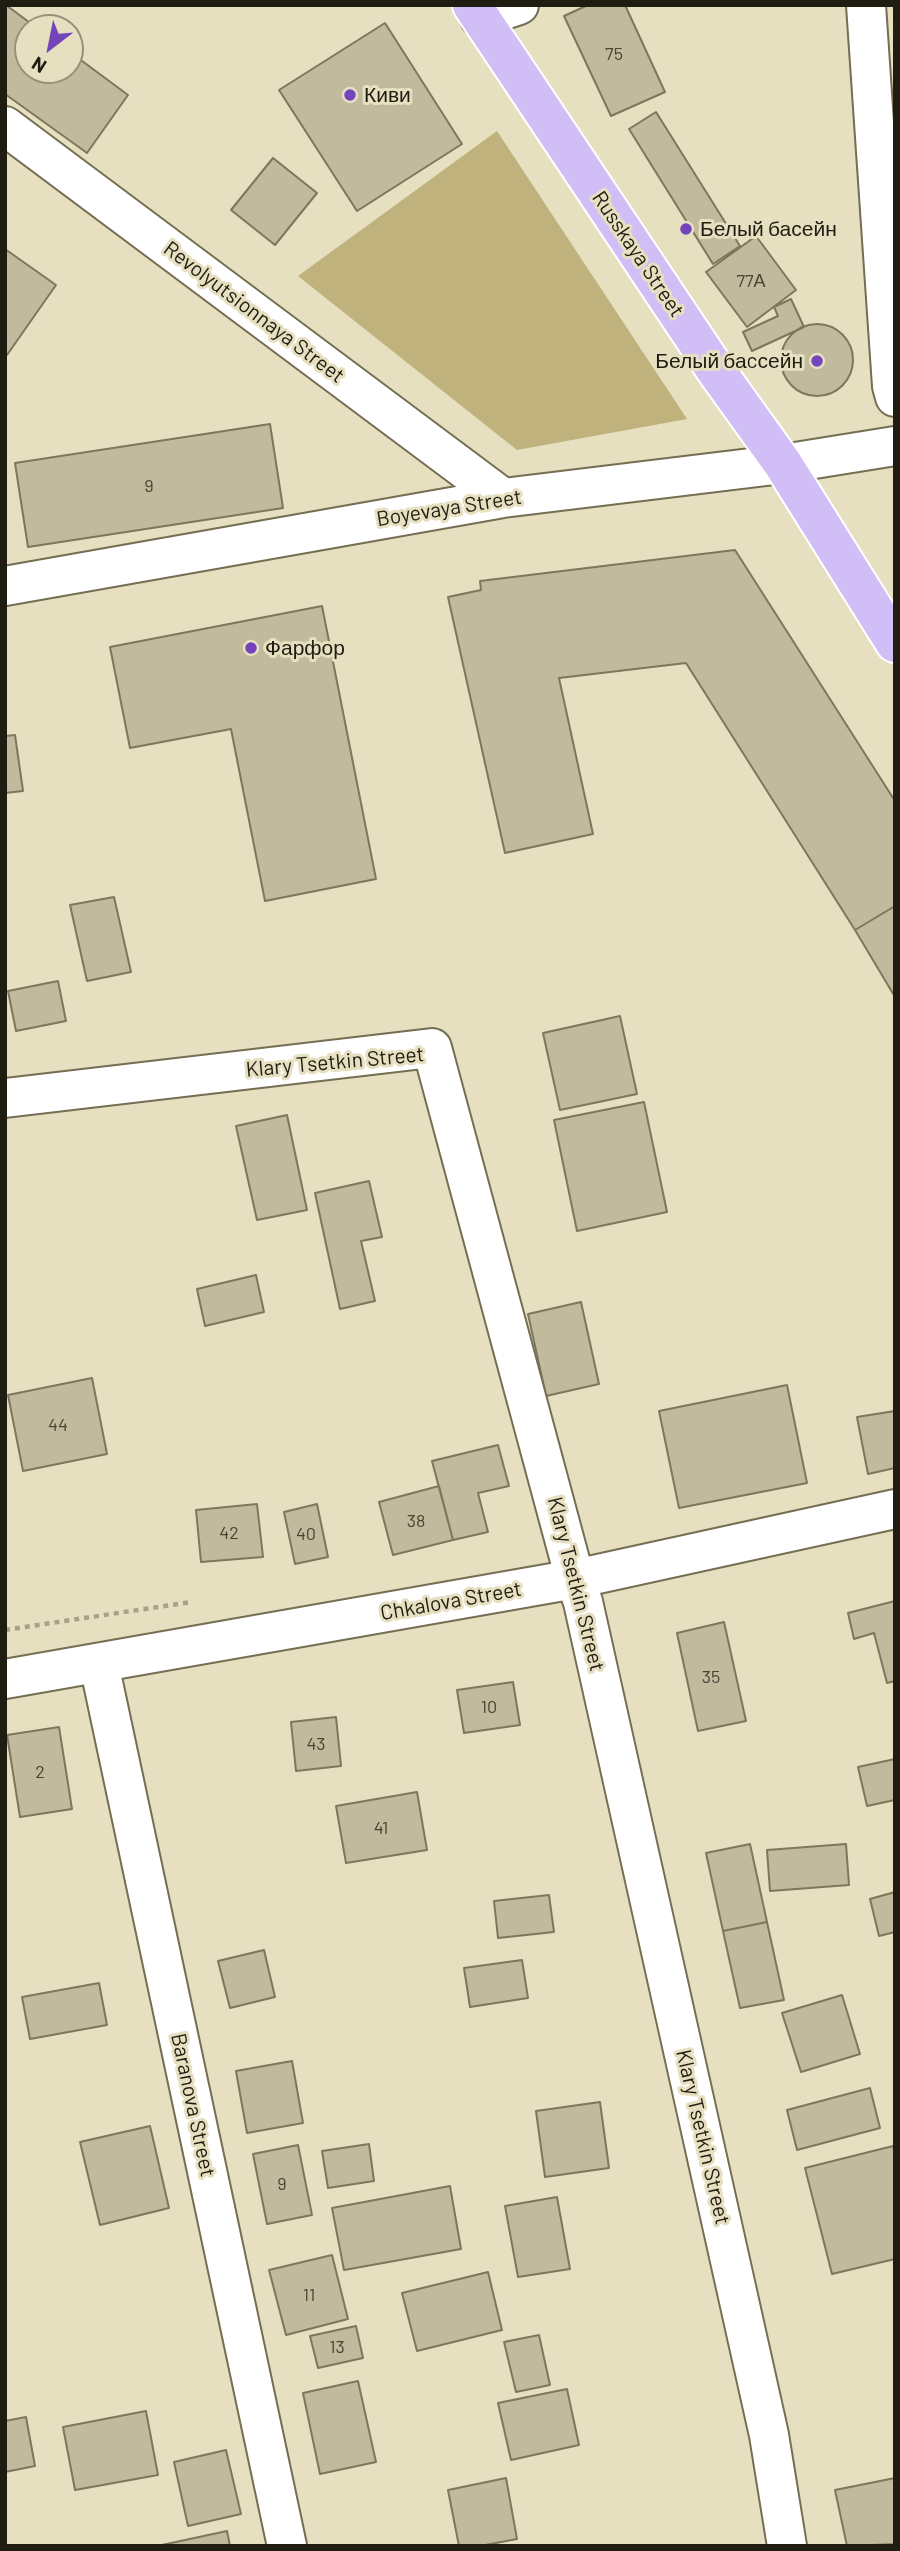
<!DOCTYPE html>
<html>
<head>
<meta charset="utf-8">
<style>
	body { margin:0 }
	#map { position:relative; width:900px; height:2551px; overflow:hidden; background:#e6dfc0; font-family:Barlow,sans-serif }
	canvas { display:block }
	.frame { position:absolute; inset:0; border:7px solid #1f1c11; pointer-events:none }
	.north { position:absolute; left:14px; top:14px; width:70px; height:70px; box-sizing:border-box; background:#e6dfc0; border:2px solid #96917a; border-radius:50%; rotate:212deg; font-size:19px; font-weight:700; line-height:28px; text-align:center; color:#1f1c11 }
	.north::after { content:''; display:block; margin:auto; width:24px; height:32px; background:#7444bb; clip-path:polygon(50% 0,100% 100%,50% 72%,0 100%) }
</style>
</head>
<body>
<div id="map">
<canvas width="900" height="2551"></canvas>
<div class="frame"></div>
<div class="north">N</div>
</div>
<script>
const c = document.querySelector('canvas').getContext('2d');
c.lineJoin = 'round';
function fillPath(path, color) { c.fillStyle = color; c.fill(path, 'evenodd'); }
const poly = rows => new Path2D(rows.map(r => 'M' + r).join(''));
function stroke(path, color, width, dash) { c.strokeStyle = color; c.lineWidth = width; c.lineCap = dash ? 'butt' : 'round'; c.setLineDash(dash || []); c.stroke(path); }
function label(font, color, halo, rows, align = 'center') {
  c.font = font + ' Barlow,sans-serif'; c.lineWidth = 6; c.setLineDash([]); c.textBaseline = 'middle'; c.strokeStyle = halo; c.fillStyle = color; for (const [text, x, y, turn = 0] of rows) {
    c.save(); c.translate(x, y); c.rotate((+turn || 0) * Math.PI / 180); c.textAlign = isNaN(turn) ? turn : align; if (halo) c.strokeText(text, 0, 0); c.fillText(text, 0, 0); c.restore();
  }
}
fillPath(poly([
	[497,131,687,419,517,450,298,276]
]), '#c0b27c');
const building = poly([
	[6,5,37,28,28,28,28,70,70,70,70,52,128,95,87,153,5,94,6,5],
	[588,5,625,5,665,92,611,116,564,16,588,5],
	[385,23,462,144,357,211,279,90,385,23],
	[656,112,740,246,713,264,629,129,656,112],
	[273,158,317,193,275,245,231,210,273,158],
	[756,236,796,290,747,327,706,272,756,236],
	[5,249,56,285,7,355,5,353,5,249],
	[791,299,804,327,752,351,743,332,778,316,774,307,791,299],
	'781 360a36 36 0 1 1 72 0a36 36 0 1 1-72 0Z',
	[270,424,283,508,28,547,15,463,270,424],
	[735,550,895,801,895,906,855,930,686,663,559,678,593,834,505,853,448,597,481,590,480,581,735,550],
	[322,606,376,879,265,901,231,729,130,748,110,647,322,606],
	[15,735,23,791,5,793,5,736,15,735],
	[114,897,131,972,87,981,70,905,114,897],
	[895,906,895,997,855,930,895,906],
	[58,981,66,1021,16,1031,8,991,58,981],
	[620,1016,637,1094,560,1110,543,1033,620,1016],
	[644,1102,667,1212,577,1231,554,1120,644,1102],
	[287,1115,307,1210,257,1220,236,1126,287,1115],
	[369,1181,382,1237,361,1241,375,1301,340,1309,315,1193,369,1181],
	[256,1275,264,1312,205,1326,197,1289,256,1275],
	[581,1302,599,1384,546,1396,528,1314,581,1302],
	[92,1378,107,1454,23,1471,8,1395,92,1378],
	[787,1385,807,1483,679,1508,659,1411,787,1385],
	[895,1411,895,1468,868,1474,857,1417,895,1411],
	[498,1445,509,1486,478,1493,488,1532,453,1540,432,1461,498,1445],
	[439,1486,453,1540,393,1555,379,1502,439,1486],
	[257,1504,263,1557,201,1562,196,1510,257,1504],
	[317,1504,328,1557,295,1564,284,1512,317,1504],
	[895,1601,895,1681,887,1683,874,1633,854,1639,848,1613,895,1601],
	[724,1622,746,1721,698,1731,677,1633,724,1622],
	[513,1682,520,1725,464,1733,457,1690,513,1682],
	[336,1717,341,1766,296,1771,291,1722,336,1717],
	[59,1727,72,1809,20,1817,7,1735,59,1727],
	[895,1759,895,1800,867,1806,858,1767,895,1759],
	[417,1792,427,1850,346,1863,336,1806,417,1792],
	[750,1844,767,1922,723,1931,706,1853,750,1844],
	[846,1844,849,1885,770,1891,767,1850,846,1844],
	[895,1892,895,1932,879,1936,870,1899,895,1892],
	[549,1895,554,1932,498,1938,494,1901,549,1895],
	[767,1922,784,2000,740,2008,723,1931,767,1922],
	[264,1950,275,1997,230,2008,218,1961,264,1950],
	[522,1960,528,1998,470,2007,464,1968,522,1960],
	[99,1983,107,2025,30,2039,22,1997,99,1983],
	[842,1995,860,2054,801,2072,782,2013,842,1995],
	[292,2061,303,2123,247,2133,236,2071,292,2061],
	[870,2088,880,2128,797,2150,787,2110,870,2088],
	[600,2102,609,2168,545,2177,536,2111,600,2102],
	[150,2126,169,2208,100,2225,80,2142,150,2126],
	[369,2144,374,2181,328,2188,322,2151,369,2144],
	[298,2145,312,2215,267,2224,253,2154,298,2145],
	[893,2146,895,2154,895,2259,832,2274,805,2168,893,2146],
	[450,2186,461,2249,344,2270,332,2208,450,2186],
	[557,2197,570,2269,518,2277,505,2206,557,2197],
	[332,2255,348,2319,286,2335,269,2270,332,2255],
	[488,2272,502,2330,417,2351,402,2293,488,2272],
	[356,2326,363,2358,318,2368,310,2336,356,2326],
	[539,2335,550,2385,516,2392,504,2342,539,2335],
	[358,2381,376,2462,320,2474,303,2393,358,2381],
	[567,2389,579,2445,511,2460,498,2403,567,2389],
	[146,2411,158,2475,75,2490,63,2427,146,2411],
	[26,2417,35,2466,5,2472,5,2421,26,2417],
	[226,2450,241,2514,188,2526,174,2462,226,2450],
	[506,2478,517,2539,480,2546,459,2546,448,2490,506,2478],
	[895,2478,895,2544,847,2546,835,2490,895,2478],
	[227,2531,230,2546,157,2546,227,2531]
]);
fillPath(building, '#c1ba9c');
stroke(building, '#7e775b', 2);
const minor = poly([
	[866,5,892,386,895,397],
	[480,18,519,5],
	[5,126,503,498],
	[5,586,503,498,783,464,895,446],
	[5,1098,432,1048,575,1579,583,1602,769,2435,787,2546],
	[99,1664,287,2546],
	[5,1679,575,1579,895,1509]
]);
const major = poly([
	[472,5,717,372,783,464,895,643]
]);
stroke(minor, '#756e52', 42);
stroke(major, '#fff', 42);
stroke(poly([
	[5,1630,191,1602]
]), '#a8a289', 4.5, [5, 5]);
stroke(minor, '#fff', 38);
stroke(major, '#d1bef6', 38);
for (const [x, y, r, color] of [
	[350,95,7,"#7444bb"],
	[686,229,7,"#7444bb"],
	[817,361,7,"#7444bb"],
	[251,648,7,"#7444bb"]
]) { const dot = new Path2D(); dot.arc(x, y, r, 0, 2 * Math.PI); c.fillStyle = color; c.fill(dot); stroke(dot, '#e6dfc0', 2.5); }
label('18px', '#484434', null, [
	["75",614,54],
	["77А",751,281],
	["9",149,486],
	["44",58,1425],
	["38",416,1521],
	["42",229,1533],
	["40",306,1534],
	["35",711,1677],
	["10",489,1707],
	["43",316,1744],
	["2",40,1772],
	["41",381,1828],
	["9",282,2184],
	["11",309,2295],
	["13",337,2347]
]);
label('21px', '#1f1c11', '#e6dfc0', [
	["Киви",364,95],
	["Белый басейн",700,229],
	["Белый баcсейн",803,361,"right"],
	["Фарфор",265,648]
], 'left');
label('21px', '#1f1c11', '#e6dfc0', [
	["Russkaya Street",638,254,56],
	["Revolyutsionnaya Street",254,312,37],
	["Boyevaya Street",449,508,-9],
	["Klary Tsetkin Street",335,1062,-5],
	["Klary Tsetkin Street",576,1584,76],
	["Chkalova Street",451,1601,-10],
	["Baranova Street",193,2105,78],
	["Klary Tsetkin Street",703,2137,77]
]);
</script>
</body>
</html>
